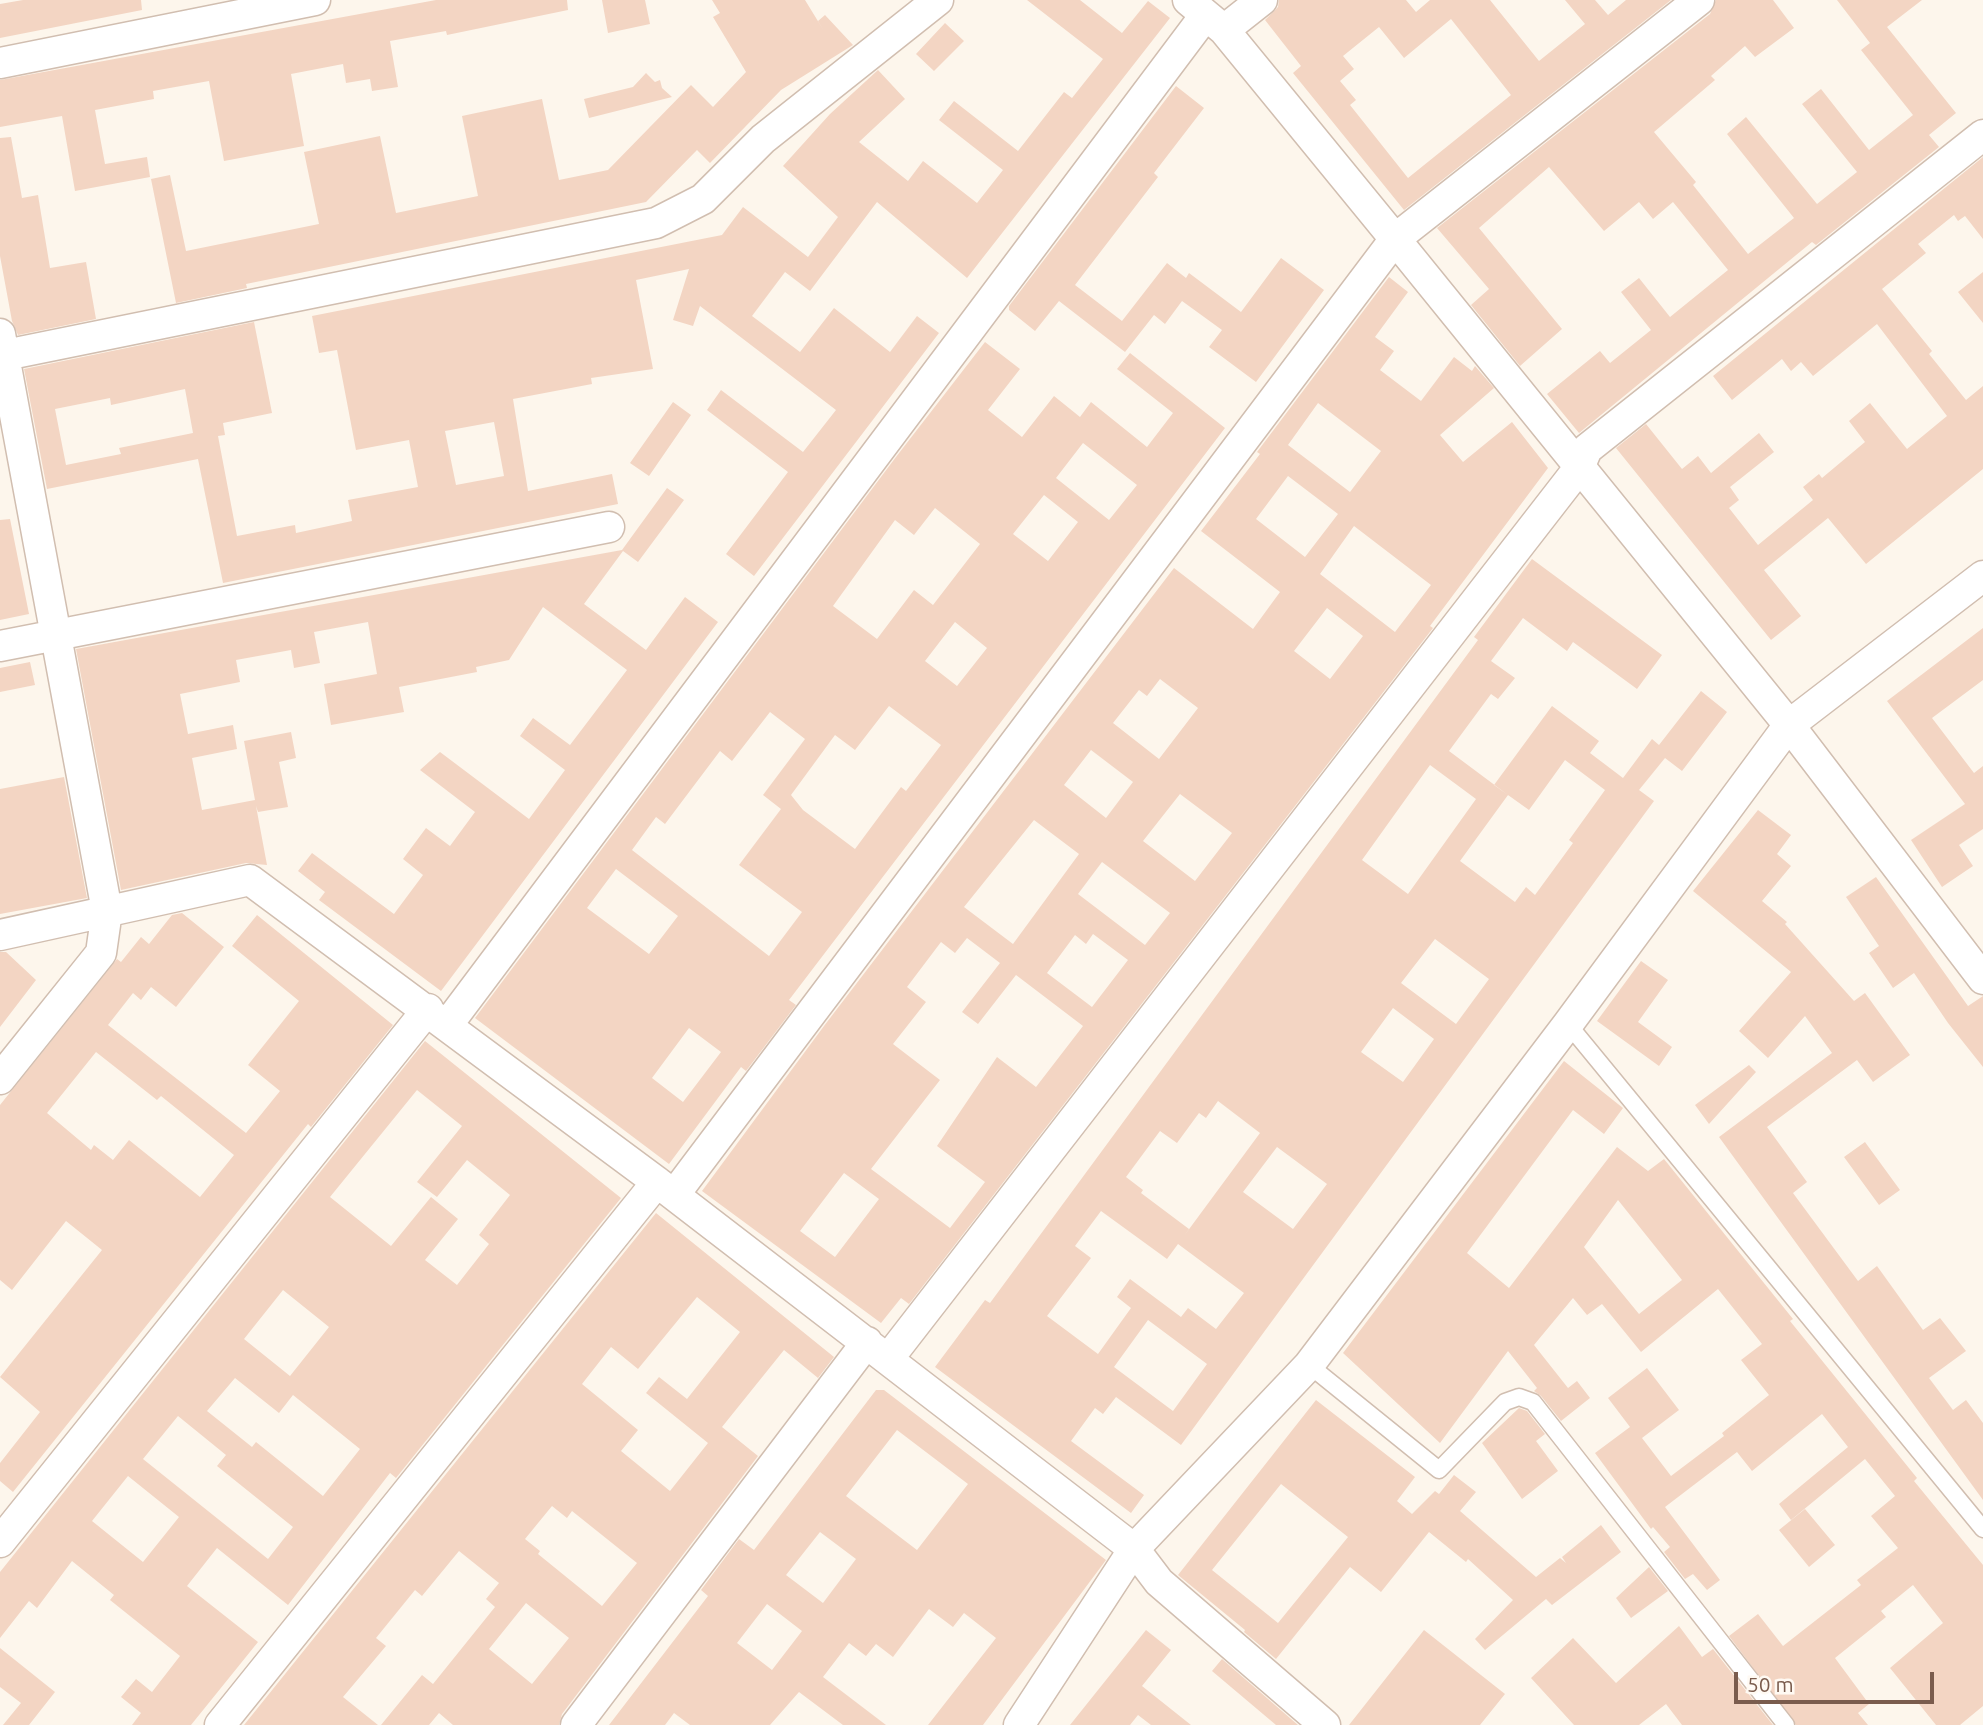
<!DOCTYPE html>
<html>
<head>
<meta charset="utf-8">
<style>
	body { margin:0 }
	#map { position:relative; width:1983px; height:1725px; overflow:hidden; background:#fdf6ec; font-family:Ubuntu,sans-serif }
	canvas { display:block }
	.scale { position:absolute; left:1734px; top:1672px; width:200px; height:32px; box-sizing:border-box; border:4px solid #7a5c4d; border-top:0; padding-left:9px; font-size:21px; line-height:24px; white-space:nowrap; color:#7a5c4d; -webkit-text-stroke:5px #fffaf3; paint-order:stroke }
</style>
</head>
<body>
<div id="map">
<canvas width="1983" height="1725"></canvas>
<div class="scale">50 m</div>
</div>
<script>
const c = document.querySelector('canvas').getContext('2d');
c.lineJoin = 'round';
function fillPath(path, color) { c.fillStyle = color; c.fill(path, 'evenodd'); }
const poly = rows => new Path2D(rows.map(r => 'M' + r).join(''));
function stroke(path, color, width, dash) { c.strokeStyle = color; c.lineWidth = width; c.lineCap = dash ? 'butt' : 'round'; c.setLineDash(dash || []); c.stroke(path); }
fillPath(poly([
	[23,0,141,0,142,10,0,38,0,4],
	[436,0,567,0,568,10,447,35,446,31,390,41,398,87,372,91,370,79,346,83,343,64,291,74,304,146,224,161,209,81,153,91,154,99,95,110,105,164,147,157,150,177,75,191,62,116,0,127,0,80],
	[602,0,645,0,650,24,608,33],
	[712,0,805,0,824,31,818,21,825,15,853,45,781,90,710,163,697,150,646,202,246,284,247,288,176,303,151,179,170,175,186,251,319,224,304,152,380,136,396,213,478,196,462,116,542,99,559,180,608,170,691,85,713,107,746,72,713,17,720,13],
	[1027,0,1080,0,1122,33,1148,1,1170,18,967,278,877,202,810,291,785,272,752,316,800,352,834,308,890,352,917,316,939,333,754,576,726,554,788,472,707,410,721,390,803,452,836,410,700,306,693,326,673,320,689,269,636,280,653,369,591,378,592,384,513,399,528,491,612,474,618,504,223,583,198,459,47,489,24,369,254,322,272,413,223,423,225,435,218,436,237,536,295,525,296,533,352,521,348,500,418,487,409,440,356,450,337,350,319,353,312,316,722,235,743,207,808,257,838,217,783,166,830,114,878,70,905,99,859,142,908,181,923,161,977,203,1003,170,939,120,954,101,1018,151,1064,92,1072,98,1103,59],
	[185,389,193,433,119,448,121,454,66,465,55,409,110,398,111,405],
	[494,422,504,476,456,485,445,431],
	[1279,0,1406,0,1416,12,1430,0,1490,0,1539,61,1585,24,1565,0,1595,0,1608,15,1626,0,1671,0,1404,210,1293,73,1301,66,1265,20,1278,7],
	[1451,19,1511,95,1408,178,1350,105,1356,100,1340,81,1354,69,1343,56,1379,27,1404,58],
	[1716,0,1773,0,1794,28,1755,57,1745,46,1711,76,1715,80,1654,132,1696,182,1693,185,1748,254,1794,218,1727,134,1746,117,1817,204,1857,172,1802,104,1821,89,1869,150,1913,115,1861,50,1870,43,1837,0,1922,0,1887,27,1956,113,1929,135,1939,147,1816,245,1812,242,1579,433,1547,394,1600,351,1610,363,1651,330,1621,292,1639,278,1670,317,1728,270,1673,202,1653,219,1639,202,1604,231,1549,167,1479,228,1562,329,1520,366,1471,305,1489,289,1437,228,1710,14],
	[945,23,964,41,934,71,916,54],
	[646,73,655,82,660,80,662,88,672,97,589,118,584,99,633,87],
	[1176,86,1204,108,1154,173,1158,177,1075,285,1122,321,1167,263,1186,278,1189,273,1241,312,1281,258,1324,290,1256,382,1209,347,1222,330,1182,301,1165,324,1154,315,1125,352,1059,301,1035,331,1009,310,1009,306],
	[11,137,22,198,38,195,50,268,86,262,96,319,18,335,12,321,0,256,0,138],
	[1983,157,1983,239,1965,216,1958,221,1954,215,1918,244,1926,253,1882,289,1932,351,1929,354,1966,400,1983,386,1983,469,1866,564,1828,518,1764,570,1801,616,1771,640,1616,448,1646,424,1682,469,1698,456,1711,473,1759,433,1774,452,1730,487,1739,500,1729,508,1758,545,1813,500,1803,487,1819,474,1822,478,1865,442,1849,421,1870,403,1907,449,1947,416,1877,324,1813,376,1801,362,1791,371,1782,359,1732,400,1713,376],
	[1983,272,1983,323,1958,292],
	[1389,277,1408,292,1375,337,1394,351,1380,370,1421,401,1454,357,1472,371,1475,366,1494,388,1440,435,1463,462,1512,422,1548,468,1430,626,1433,628,909,1304,901,1298,881,1323,702,1191,824,1026,1174,568,1253,629,1280,592,1201,531,1260,454,1257,452],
	[1318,403,1381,451,1350,492,1288,445],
	[1288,476,1338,514,1305,557,1256,519],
	[1354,526,1431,585,1395,632,1320,574],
	[1327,608,1363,636,1330,679,1294,651],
	[1160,679,1198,708,1159,759,1113,723,1139,690,1147,696],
	[1091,750,1133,782,1106,818,1064,785],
	[1180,794,1232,833,1195,881,1143,841],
	[1034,820,1079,854,1013,944,964,907],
	[1102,862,1170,913,1145,945,1078,894],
	[1093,934,1128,960,1092,1007,1047,973,1075,935,1086,944],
	[967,938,1000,963,962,1012,978,1024,1016,975,1083,1026,1036,1087,997,1057,937,1146,985,1182,950,1228,871,1169,940,1080,893,1044,926,1002,907,987,941,942,955,953],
	[844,1173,879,1199,835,1257,800,1231],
	[985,342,1020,369,988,410,1022,437,1054,396,1080,417,1091,402,1147,447,1173,413,1117,369,1130,353,1225,428,789,1000,796,1005,746,1071,741,1067,669,1164,475,1018,896,457],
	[1083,443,1137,485,1109,520,1056,478],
	[1044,495,1078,522,1048,561,1013,534],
	[935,508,980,544,933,605,914,590,877,639,833,606,895,520,914,535],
	[955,622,987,648,957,686,925,661],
	[889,706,941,745,906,791,901,787,855,849,803,810,791,795,835,735,855,750],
	[770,712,805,739,763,795,781,809,739,865,802,912,769,956,632,850,656,817,665,824,720,751,732,761],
	[616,869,678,916,649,954,587,908],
	[689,1028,721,1052,683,1102,652,1078],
	[673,402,691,415,649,476,630,463],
	[667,488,684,500,638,562,623,551,584,604,646,650,685,597,718,622,441,991,319,900,325,892,298,871,312,853,394,914,423,875,403,859,426,828,450,846,475,812,420,770,440,752,529,819,565,770,520,736,533,718,570,745,627,670,543,607,509,660,476,667,477,672,399,687,404,712,331,725,324,684,377,674,368,622,314,632,320,663,294,668,291,650,236,660,240,682,180,694,188,734,233,725,237,749,192,758,202,810,255,800,244,741,291,732,296,758,279,762,288,807,258,812,256,806,267,865,246,863,121,890,76,649,622,550],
	[10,519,29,614,0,620,0,520],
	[1532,559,1662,655,1637,689,1573,642,1567,651,1523,618,1491,661,1515,678,1498,699,1491,694,1449,751,1508,795,1460,861,1515,902,1526,887,1535,895,1573,843,1569,840,1605,790,1565,760,1529,810,1494,785,1552,706,1599,741,1590,753,1623,778,1652,739,1659,745,1701,691,1727,712,1682,771,1665,758,1639,790,1654,801,1181,1445,1116,1397,1103,1414,1095,1408,1071,1441,1144,1495,1131,1513,935,1367,985,1300,990,1303,1478,640,1474,637],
	[1430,765,1476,799,1408,894,1362,860],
	[1435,939,1489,979,1456,1024,1401,983],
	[1393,1008,1434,1039,1403,1082,1361,1052],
	[1218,1101,1260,1133,1184,1236,1189,1229,1141,1193,1143,1190,1126,1177,1160,1131,1177,1143,1199,1113,1206,1118],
	[1277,1147,1327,1184,1293,1229,1243,1192],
	[1101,1211,1167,1259,1178,1244,1244,1293,1216,1329,1188,1308,1181,1317,1130,1279,1117,1297,1131,1308,1098,1354,1047,1316,1091,1258,1075,1246],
	[1148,1320,1207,1364,1173,1411,1114,1367],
	[1983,628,1983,680,1932,718,1974,773,1983,766,1983,829,1959,845,1973,866,1942,887,1911,840,1965,804,1887,701],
	[30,662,35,685,0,692,0,668],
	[64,777,87,898,0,914,0,789],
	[1758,810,1791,835,1777,854,1791,866,1762,901,1787,922,1785,924,1854,1001,1865,993,1910,1055,1873,1082,1857,1060,1767,1127,1807,1182,1793,1193,1858,1281,1877,1266,1923,1330,1940,1318,1966,1351,1929,1378,1953,1410,1966,1400,1983,1423,1983,1500,1719,1137,1832,1053,1805,1016,1768,1058,1739,1031,1791,972,1693,891],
	[1876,877,1968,1006,1983,996,1983,1067,1948,1023,1914,973,1893,988,1869,953,1879,946,1846,897],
	[182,913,224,947,176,1007,151,987,141,1000,133,993,108,1025,246,1133,280,1091,248,1065,299,1001,232,946,257,915,393,1025,311,1127,308,1124,13,1492,0,1481,0,1463,40,1412,0,1377,102,1250,66,1221,12,1290,0,1280,0,1105,117,959,121,962,141,937,149,944,172,915],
	[96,1052,157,1100,161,1096,234,1155,200,1197,129,1140,113,1160,94,1145,91,1150,47,1113],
	[0,952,6,952,36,980,0,1027],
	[1641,961,1668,980,1638,1022,1672,1047,1659,1066,1597,1021],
	[425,1041,621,1198,396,1478,390,1473,288,1605,217,1548,187,1586,258,1642,191,1725,132,1725,141,1713,121,1697,136,1679,152,1692,180,1656,110,1600,114,1595,72,1561,37,1608,29,1601,0,1638,0,1572],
	[417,1090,462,1126,417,1182,437,1197,467,1160,510,1195,479,1235,489,1244,457,1285,425,1260,458,1219,431,1197,391,1246,330,1197],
	[283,1290,329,1327,290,1376,244,1339],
	[235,1378,279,1413,293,1395,360,1449,323,1496,256,1442,252,1447,207,1411],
	[178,1416,226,1455,217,1466,293,1527,268,1559,143,1459],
	[128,1476,179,1517,143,1562,92,1521],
	[1564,1061,1623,1108,1604,1134,1573,1110,1467,1253,1509,1288,1617,1147,1648,1171,1664,1159,1793,1319,1790,1321,1917,1478,1914,1481,1983,1565,1983,1706,1960,1725,1936,1725,1890,1668,1943,1623,1913,1585,1881,1611,1886,1617,1835,1658,1869,1704,1858,1713,1868,1725,1796,1725,1729,1636,1758,1614,1783,1646,1861,1585,1857,1580,1898,1548,1871,1516,1895,1496,1865,1459,1791,1520,1779,1504,1848,1447,1822,1414,1752,1471,1737,1452,1665,1507,1720,1580,1707,1590,1693,1574,1685,1579,1664,1552,1670,1547,1653,1527,1651,1529,1595,1453,1630,1427,1608,1398,1647,1368,1679,1410,1642,1438,1671,1476,1724,1436,1722,1433,1769,1395,1741,1360,1762,1344,1718,1289,1641,1352,1602,1304,1587,1315,1573,1298,1534,1345,1568,1388,1577,1381,1590,1398,1561,1421,1541,1396,1534,1391,1537,1388,1508,1351,1440,1443,1343,1353],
	[1618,1200,1682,1280,1639,1314,1584,1247],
	[1749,1065,1756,1072,1709,1124,1695,1105],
	[1865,1142,1900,1190,1879,1205,1844,1157],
	[656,1213,834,1357,818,1378,784,1350,722,1427,758,1456,562,1714,559,1725,453,1725,439,1713,429,1725,381,1725,422,1675,433,1684,495,1607,486,1599,499,1583,459,1551,422,1596,415,1590,376,1638,386,1646,343,1697,378,1725,244,1725],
	[697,1297,740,1332,687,1399,659,1377,646,1393,708,1443,670,1491,621,1451,638,1430,582,1384,611,1347,638,1369],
	[552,1506,567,1518,572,1511,637,1563,602,1606,538,1554,540,1551,525,1539],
	[526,1603,569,1638,532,1684,489,1649],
	[876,1390,884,1390,1106,1560,983,1725,928,1725,996,1638,964,1613,953,1627,929,1609,893,1657,876,1644,866,1656,849,1643,823,1677,886,1725,843,1725,799,1692,770,1725,690,1725,674,1713,665,1725,609,1725,708,1596,701,1590,739,1539,754,1550],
	[897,1430,968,1484,917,1550,846,1496],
	[820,1532,856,1559,823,1603,786,1575],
	[767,1604,802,1631,772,1670,737,1643],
	[1316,1400,1415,1477,1397,1501,1412,1514,1435,1491,1439,1494,1454,1475,1476,1492,1460,1511,1536,1577,1560,1558,1566,1563,1562,1557,1601,1525,1621,1552,1552,1605,1546,1599,1485,1650,1475,1639,1513,1600,1468,1559,1466,1562,1429,1532,1381,1592,1350,1567,1276,1659,1244,1632,1245,1630,1178,1575],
	[1281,1484,1348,1537,1278,1623,1212,1570],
	[1519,1408,1527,1411,1545,1434,1536,1441,1558,1471,1522,1499,1482,1443],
	[1805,1509,1835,1545,1809,1567,1779,1530],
	[1649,1567,1668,1591,1631,1618,1616,1598],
	[1679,1626,1702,1657,1713,1649,1773,1725,1682,1725,1666,1704,1639,1725,1574,1725,1531,1678,1573,1638,1616,1683],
	[1146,1630,1171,1650,1142,1686,1191,1725,1151,1725,1138,1715,1130,1725,1070,1725],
	[1424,1630,1505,1694,1480,1725,1349,1725],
	[0,1648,55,1692,29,1725,3,1725,21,1703,0,1687],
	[1222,1659,1298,1725,1276,1725,1212,1671]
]), '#f3d5c3');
const service = poly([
	[1568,1024,1983,1529],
	[1309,1365,1439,1470,1505,1402,1519,1397,1533,1402,1786,1725]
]);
const minor = poly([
	[1188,0,1224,30,1395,239,1789,725,1983,979],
	[1224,30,1262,0],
	[0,63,315,0],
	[0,334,107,911,101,953,0,1079],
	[0,356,656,223,703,199,763,139,938,0],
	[0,646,609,527],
	[0,935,250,880,657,1182,1134,1549,1159,1582,1325,1725],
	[448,1024,1204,17],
	[674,1195,1395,239,1699,0],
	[888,1359,1579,468,1587,449,1983,135],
	[0,1542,428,1009],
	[220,1725,657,1182],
	[576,1725,867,1342],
	[1019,1725,1134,1549,1309,1365,1568,1024,1789,725,1983,576]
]);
stroke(service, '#d1beb0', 19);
stroke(minor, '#d1beb0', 33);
stroke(service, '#fff', 16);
stroke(minor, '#fff', 30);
</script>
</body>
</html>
